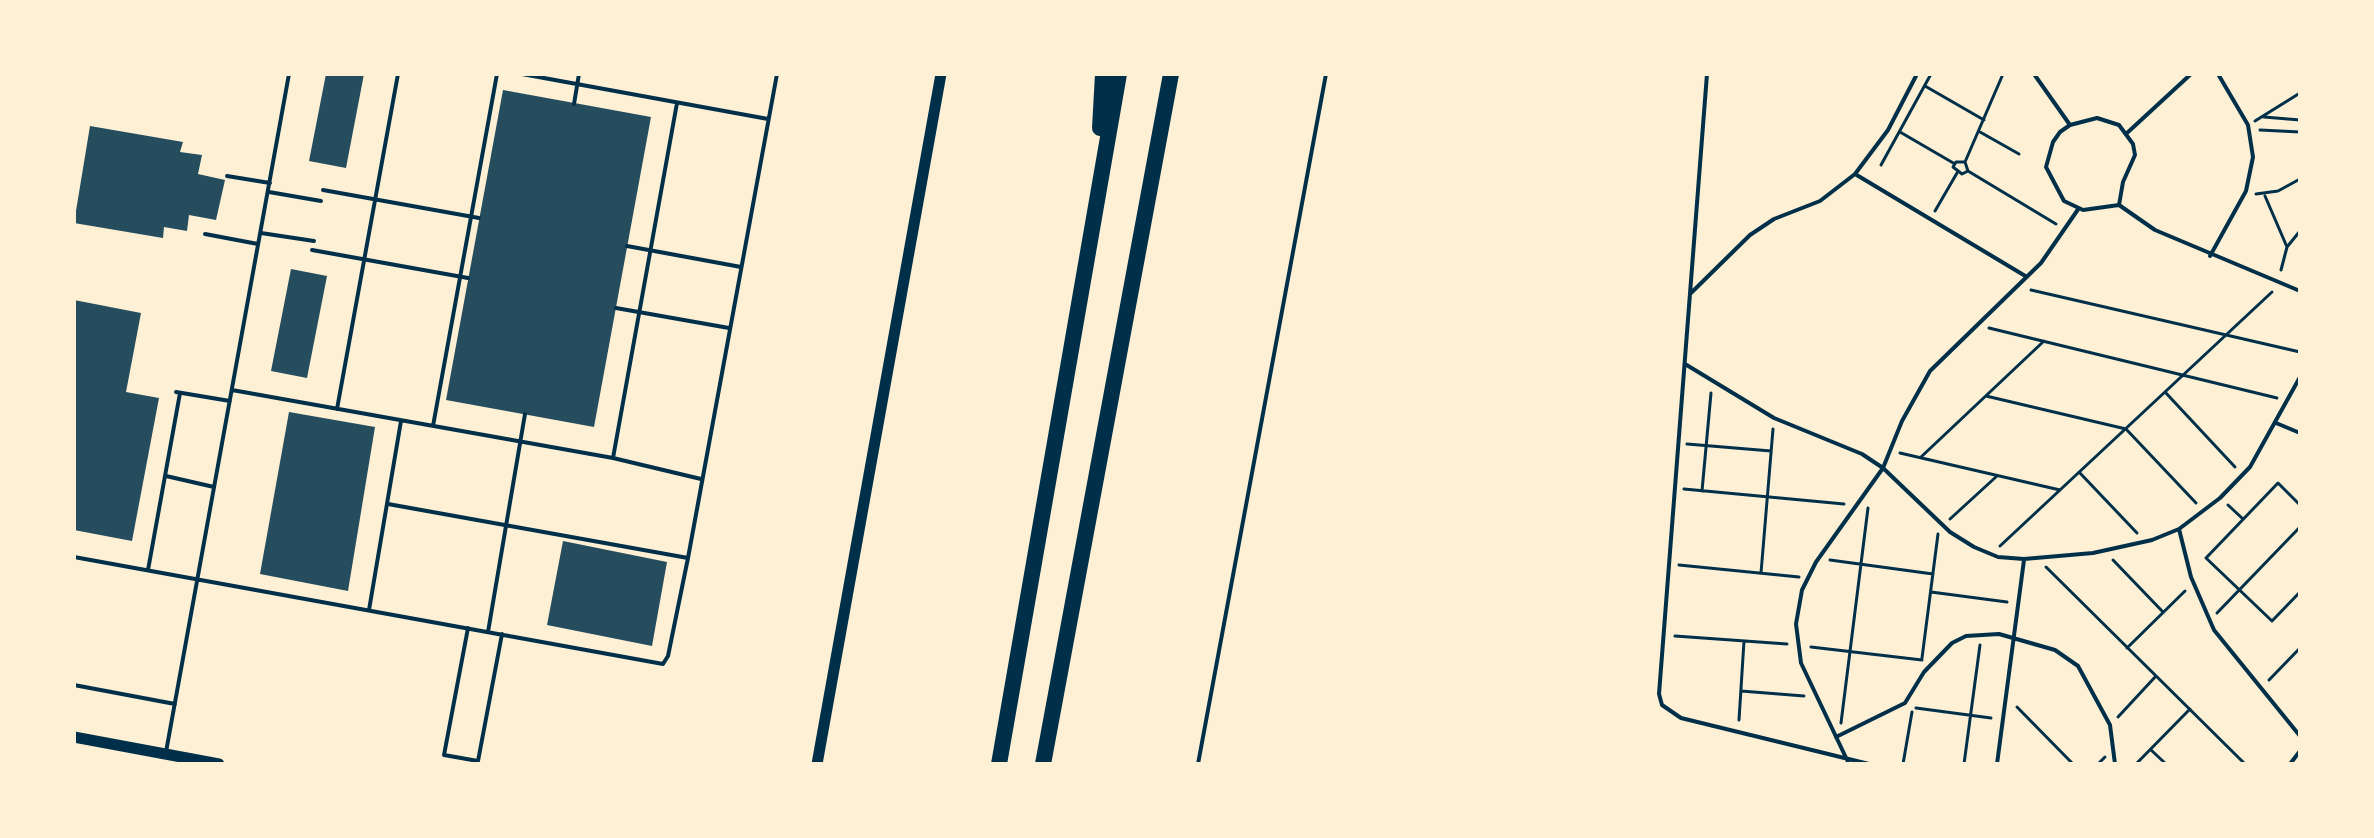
<!DOCTYPE html>
<html>
<head>
<meta charset="utf-8">
<style>
	body { margin:0 }
	#map { position:relative; width:2374px; height:838px; overflow:hidden; background:#fdf0d5; font-family:Georgia,serif }
	canvas { display:block }
	.frame { position:absolute; inset:0; border:76px solid #fdf0d5; pointer-events:none }
</style>
</head>
<body>
<div id="map">
<canvas width="2374" height="838"></canvas>
<div class="frame"></div>
</div>
<script>
const c = document.querySelector('canvas').getContext('2d');
c.lineJoin = 'round';
function fillPath(path, color) { c.fillStyle = color; c.fill(path, 'evenodd'); }
const poly = rows => new Path2D(rows.map(r => 'M' + r).join(''));
function stroke(path, color, width, dash) { c.strokeStyle = color; c.lineWidth = width; c.lineCap = dash ? 'butt' : 'round'; c.setLineDash(dash || []); c.stroke(path); }
fillPath(poly([
	[326,74,364,74,346,168,309,161],
	[503,90,651,117,594,427,446,400],
	[90,126,183,142,180,152,202,155,198,174,225,180,216,220,189,215,187,231,164,227,163,238,74,223],
	[291,269,327,276,307,378,271,371],
	[74,300,141,313,126,392,159,398,132,541,74,530],
	[289,412,375,427,348,591,260,574],
	[563,541,667,562,652,646,547,625]
]), '#264d5e');
stroke(poly([
	[1925,86,1984,120],
	[2264,117,2300,120],
	[2255,121,2300,93],
	[2260,130,2300,132],
	[1900,132,1955,164],
	[1980,132,2019,154],
	[1965,162,2003,74],
	[1881,165,1931,74],
	[1968,171,1962,174,1953,167,1956,162,1965,162,1968,171,2056,224],
	[2256,194,2278,191,2300,179],
	[2265,196,2287,247],
	[1935,211,1957,173],
	[2281,270,2287,247,2300,231],
	[2031,290,2300,352],
	[1989,328,2277,398],
	[2165,392,2235,467],
	[1986,396,2126,429,2196,503],
	[1687,444,1771,451],
	[1900,453,2060,490],
	[1921,457,2044,341],
	[2079,472,2137,533],
	[1684,489,1844,504],
	[1702,491,1711,393],
	[2228,505,2243,519],
	[2300,505,2278,483,2206,558,2272,621,2300,592],
	[1950,519,1997,476],
	[2000,546,2272,292],
	[1830,560,1933,574],
	[2113,560,2163,612],
	[1679,565,1799,577],
	[2046,567,2245,764],
	[1761,573,1773,429],
	[1931,592,2007,602],
	[2217,613,2300,527],
	[1675,636,1787,644],
	[1811,647,1922,660],
	[2127,648,2185,591],
	[1922,658,1938,534],
	[2269,680,2300,648],
	[1741,691,1804,696],
	[2017,707,2073,764],
	[1916,708,1991,718],
	[2118,717,2156,676],
	[1739,720,1744,641],
	[1841,723,1868,508],
	[2151,750,2166,764],
	[1903,764,1912,712],
	[1964,764,1980,645],
	[2098,764,2105,757],
	[2136,764,2190,709]
]), '#003049', 3);
stroke(poly([
	[522,74,768,119],
	[1707,74,1659,694,1662,705,1681,718,1869,764],
	[2034,74,2070,125],
	[574,104,579,74],
	[2097,118,2119,125,2133,144,2135,155,2123,182,2119,205,2083,210,2064,201,2046,167,2053,142,2060,132,2070,125,2097,118],
	[2127,133,2191,74],
	[1855,174,2027,277],
	[227,176,270,183],
	[323,190,479,218],
	[269,192,321,201],
	[2119,205,2155,230,2300,291],
	[261,233,314,241],
	[205,234,258,244],
	[627,246,741,267],
	[312,250,468,278],
	[2210,256,2246,191,2253,157,2248,125,2218,74],
	[1690,294,1750,235,1774,219,1820,201,1855,174,1888,130,1917,74],
	[616,308,729,328],
	[1685,364,1774,418,1862,454,1883,468,1950,532,1974,547,1998,557,2024,559,2093,553,2152,540,2179,529,2220,498,2250,467,2300,377],
	[232,390,613,458,701,479],
	[176,392,230,401],
	[337,409,398,74],
	[2276,423,2300,433],
	[433,426,497,74],
	[613,458,677,103],
	[166,476,214,487],
	[388,504,688,558],
	[2179,529,2191,577,2214,630,2300,736],
	[74,557,663,664,668,656,688,558,777,74],
	[148,570,180,393],
	[369,610,401,421],
	[468,628,444,755,478,761,502,634],
	[488,632,525,414],
	[74,685,175,704],
	[1836,737,1905,703,1924,672,1952,643,1966,636,1999,634,2055,650,2078,666,2110,725,2115,764],
	[166,752,289,74],
	[1198,764,1326,74],
	[1849,764,1801,663,1796,624,1802,590,1816,562,1883,468,1902,421,1930,371,2041,263,2079,208],
	[1997,764,2024,560],
	[2290,764,2300,751]
]), '#003049', 4);
stroke(poly([
	[74,737,219,764],
	[817,764,941,74]
]), '#003049', 11);
stroke(poly([
	[1100,128,1103,74],
	[999,764,1119,74],
	[1043,764,1171,74]
]), '#003049', 16);
</script>
</body>
</html>
